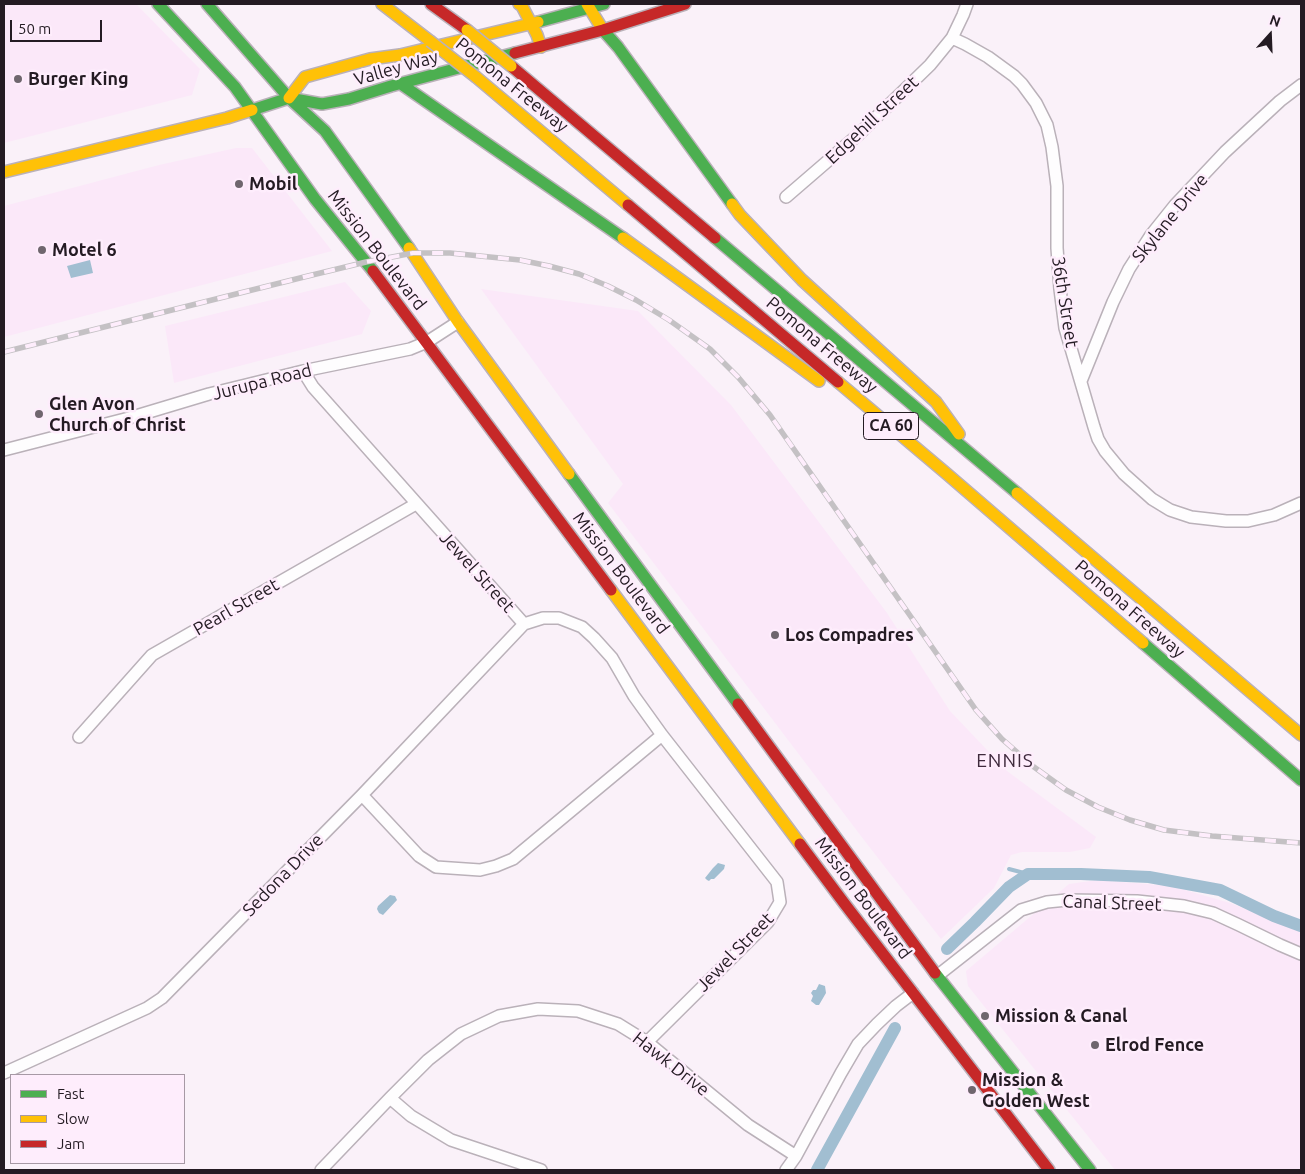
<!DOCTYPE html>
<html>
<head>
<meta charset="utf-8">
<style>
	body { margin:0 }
	#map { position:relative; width:1305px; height:1174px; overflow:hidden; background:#faf1f9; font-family:Ubuntu,sans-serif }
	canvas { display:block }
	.frame { position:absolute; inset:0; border:5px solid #241b23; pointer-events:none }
	.legend { position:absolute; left:10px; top:1074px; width:175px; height:90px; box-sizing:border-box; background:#feedfc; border:1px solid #a799a5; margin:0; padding:6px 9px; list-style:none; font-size:15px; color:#241b23 }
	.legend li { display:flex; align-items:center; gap:10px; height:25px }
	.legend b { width:25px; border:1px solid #a799a5 }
	.north { position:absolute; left:1245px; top:10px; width:50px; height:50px; -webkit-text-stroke:4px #feedfc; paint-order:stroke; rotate:20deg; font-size:14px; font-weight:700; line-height:20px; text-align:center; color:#241b23 }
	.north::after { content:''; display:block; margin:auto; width:18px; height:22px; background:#241b23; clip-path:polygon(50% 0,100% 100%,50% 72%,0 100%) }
	.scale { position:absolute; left:10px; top:20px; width:92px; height:22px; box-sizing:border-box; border:2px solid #241b23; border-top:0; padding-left:6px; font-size:15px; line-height:18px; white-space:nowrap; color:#241b23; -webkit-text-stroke:4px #feedfc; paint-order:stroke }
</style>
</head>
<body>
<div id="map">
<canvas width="1305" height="1174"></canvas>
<div class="frame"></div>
<ul class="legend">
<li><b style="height:6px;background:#4caf50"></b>Fast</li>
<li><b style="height:6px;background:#ffc107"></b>Slow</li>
<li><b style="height:6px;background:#c62828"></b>Jam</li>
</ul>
<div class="north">N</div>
<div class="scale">50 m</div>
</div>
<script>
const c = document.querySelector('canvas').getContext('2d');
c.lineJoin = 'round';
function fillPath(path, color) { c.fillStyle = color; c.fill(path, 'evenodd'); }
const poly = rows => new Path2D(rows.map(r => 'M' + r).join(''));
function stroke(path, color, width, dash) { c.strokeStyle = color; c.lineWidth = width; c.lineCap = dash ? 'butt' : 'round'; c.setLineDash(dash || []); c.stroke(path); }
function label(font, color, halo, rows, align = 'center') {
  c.font = font + ' Ubuntu,sans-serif'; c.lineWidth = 5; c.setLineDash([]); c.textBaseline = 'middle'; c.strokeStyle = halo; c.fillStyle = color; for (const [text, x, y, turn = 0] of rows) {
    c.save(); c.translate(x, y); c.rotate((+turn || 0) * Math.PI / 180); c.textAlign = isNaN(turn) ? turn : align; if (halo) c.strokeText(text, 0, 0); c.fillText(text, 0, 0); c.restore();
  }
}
fillPath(poly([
	[4,4,136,4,200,69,192,95,4,143],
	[236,148,252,148,332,251,4,337,4,206,159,165],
	[345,282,371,311,362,334,174,383,165,326],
	[481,289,638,311,731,405,887,613,950,711,1007,771,1096,837,1090,848,1070,852,1022,852,1011,855,994,888,941,939,864,840,608,503,623,484],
	[1098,880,1171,886,1230,903,1301,930,1301,1170,1115,1170,968,986,966,971,1069,884]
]), '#fbe8f9');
fillPath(poly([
	[90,260,93,273,71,278,67,266],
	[718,863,725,865,724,869,714,879,711,879,709,881,707,880,705,878,713,868],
	[390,895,395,896,397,900,383,915,379,913,377,909,378,906],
	[819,984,825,986,826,993,819,1005,816,1005,811,1001,813,996,811,993,813,990,816,990]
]), '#a1bed1');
stroke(poly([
	[1009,869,1028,874]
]), '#a1bed1', 4);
stroke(poly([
	[947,949,975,922,1009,887,1028,874,1081,874,1149,877,1220,890,1274,916,1301,926],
	[817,1170,895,1028]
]), '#a1bed1', 12);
const street = poly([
	[952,38,965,44,988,57,1014,76,1022,84,1036,103,1047,125,1052,147,1057,186,1057,248,1060,289,1065,328,1094,427,1098,439,1105,451,1124,474,1152,499,1170,510,1191,517,1226,521,1248,521,1274,515,1301,503],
	[786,197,859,134,930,65,952,38,963,15,967,4],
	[303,371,313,387,524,624,543,618,559,618,582,627,594,638,612,658,634,696,662,735,777,882,780,902,768,922,647,1042],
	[1081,381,1113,302,1129,269,1151,235,1175,205,1225,152,1280,101,1301,85],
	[4,450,129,418,209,394,303,371,410,349,427,342,458,322],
	[79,737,152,655,416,504],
	[362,795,419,856,436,867,480,870,496,866,513,859,662,735],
	[937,976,1021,910,1047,902,1067,900,1137,901,1184,906,1213,913,1239,925,1280,945,1301,954],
	[4,1073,147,1008,162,998,362,795,524,624],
	[390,1098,411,1116,451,1140,541,1170],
	[321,1170,390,1098,428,1060,461,1034,499,1016,538,1009,578,1011,618,1024,647,1042,748,1125,796,1156],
	[786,1170,796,1156,841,1073,858,1044,877,1024,896,1006,913,993]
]);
const fast = poly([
	[158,4,235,87,315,199,373,271],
	[207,4,289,98,325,131,409,248],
	[538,22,604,4],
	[603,30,618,47,732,204],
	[401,84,623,238],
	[252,110,289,98,322,104,349,99,391,86,515,53],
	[715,238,1017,493],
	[569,474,738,704],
	[1143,643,1301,780],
	[935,973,1090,1170]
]);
const slow = poly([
	[382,4,430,41],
	[519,4,522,6,537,35,541,47],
	[587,4,603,30],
	[476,77,628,205],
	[289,98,305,77,370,59,400,55,538,22],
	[4,172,227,118,252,110],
	[732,204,740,215,802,280,936,402,959,434],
	[623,238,819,381],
	[409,248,458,322,569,474],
	[838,382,947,474,1143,643],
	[1017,493,1301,735],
	[611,590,800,844]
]);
const jam = poly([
	[431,4,467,30],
	[515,53,603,30,685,4],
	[511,66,715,238],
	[628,205,838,382],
	[373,271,611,590],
	[738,704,935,973],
	[800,844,844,903,1049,1170]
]);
stroke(street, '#bab1b9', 14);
stroke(fast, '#bab1b9', 14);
stroke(slow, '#bab1b9', 14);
stroke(jam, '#bab1b9', 14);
stroke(street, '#fefdfe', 11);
stroke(fast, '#4caf50', 11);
stroke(slow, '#ffc107', 11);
stroke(jam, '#c62828', 11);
const rail = poly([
	[4,352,308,276,366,262,413,253,450,253,520,260,549,266,579,274,608,286,636,300,669,320,710,349,738,377,770,415,976,710,1002,739,1034,767,1066,790,1098,807,1130,820,1164,830,1212,836,1301,843]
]);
stroke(rail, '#c4c1c4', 5.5);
stroke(rail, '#feedfc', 4, [11]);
const slowBridge = poly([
	[467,30,511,66],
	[430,41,476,77]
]);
stroke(slowBridge, '#bab1b9', 14, []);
stroke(slowBridge, '#ffc107', 11);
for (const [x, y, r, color] of [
	[18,79,5,"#6f666e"],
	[239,184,5,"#6f666e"],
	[42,250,5,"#6f666e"],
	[39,414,5,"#6f666e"],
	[775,635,5,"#6f666e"],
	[985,1016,5,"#6f666e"],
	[1095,1045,5,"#6f666e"],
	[972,1090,5,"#6f666e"]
]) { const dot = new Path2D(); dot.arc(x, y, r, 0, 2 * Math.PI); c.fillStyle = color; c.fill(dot); stroke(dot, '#feedfc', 2); }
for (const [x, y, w] of [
	[891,426,55]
]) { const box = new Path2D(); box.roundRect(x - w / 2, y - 13.5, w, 27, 4); c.fillStyle = '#feedfc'; c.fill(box); stroke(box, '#241b23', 1); }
label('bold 16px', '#241b23', null, [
	["CA 60",891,426]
]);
label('18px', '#241b23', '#feedfc', [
	["Valley Way",396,68,-16],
	["Pomona Freeway",512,85,39],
	["Edgehill Street",872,120,-43],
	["Skylane Drive",1170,218,-51],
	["Mission Boulevard",377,250,52],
	["36th Street",1065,302,81],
	["Pomona Freeway",822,345,40],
	["Jurupa Road",262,382,-14],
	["Jewel Street",477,572,48],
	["Mission Boulevard",621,573,53],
	["Pearl Street",236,607,-30],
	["Pomona Freeway",1130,609,41],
	["Sedona Drive",283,875,-46],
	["Mission Boulevard",863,898,53],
	["Canal Street",1112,903,2],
	["Jewel Street",735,952,-46],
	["Hawk Drive",671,1064,38]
]);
label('bold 18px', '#241b23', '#feedfc', [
	["Burger King",28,79],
	["Mobil",249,184],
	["Motel 6",52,250],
	["Glen Avon",49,404],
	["Church of Christ",49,425],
	["Los Compadres",785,635],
	["Mission & Canal",995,1016],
	["Elrod Fence",1105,1045],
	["Mission &",982,1080],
	["Golden West",982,1101]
], 'left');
c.letterSpacing = '1px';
label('19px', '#3f2a3d', '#feedfc', [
	["ENNIS",1005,761]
]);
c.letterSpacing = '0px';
</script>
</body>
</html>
